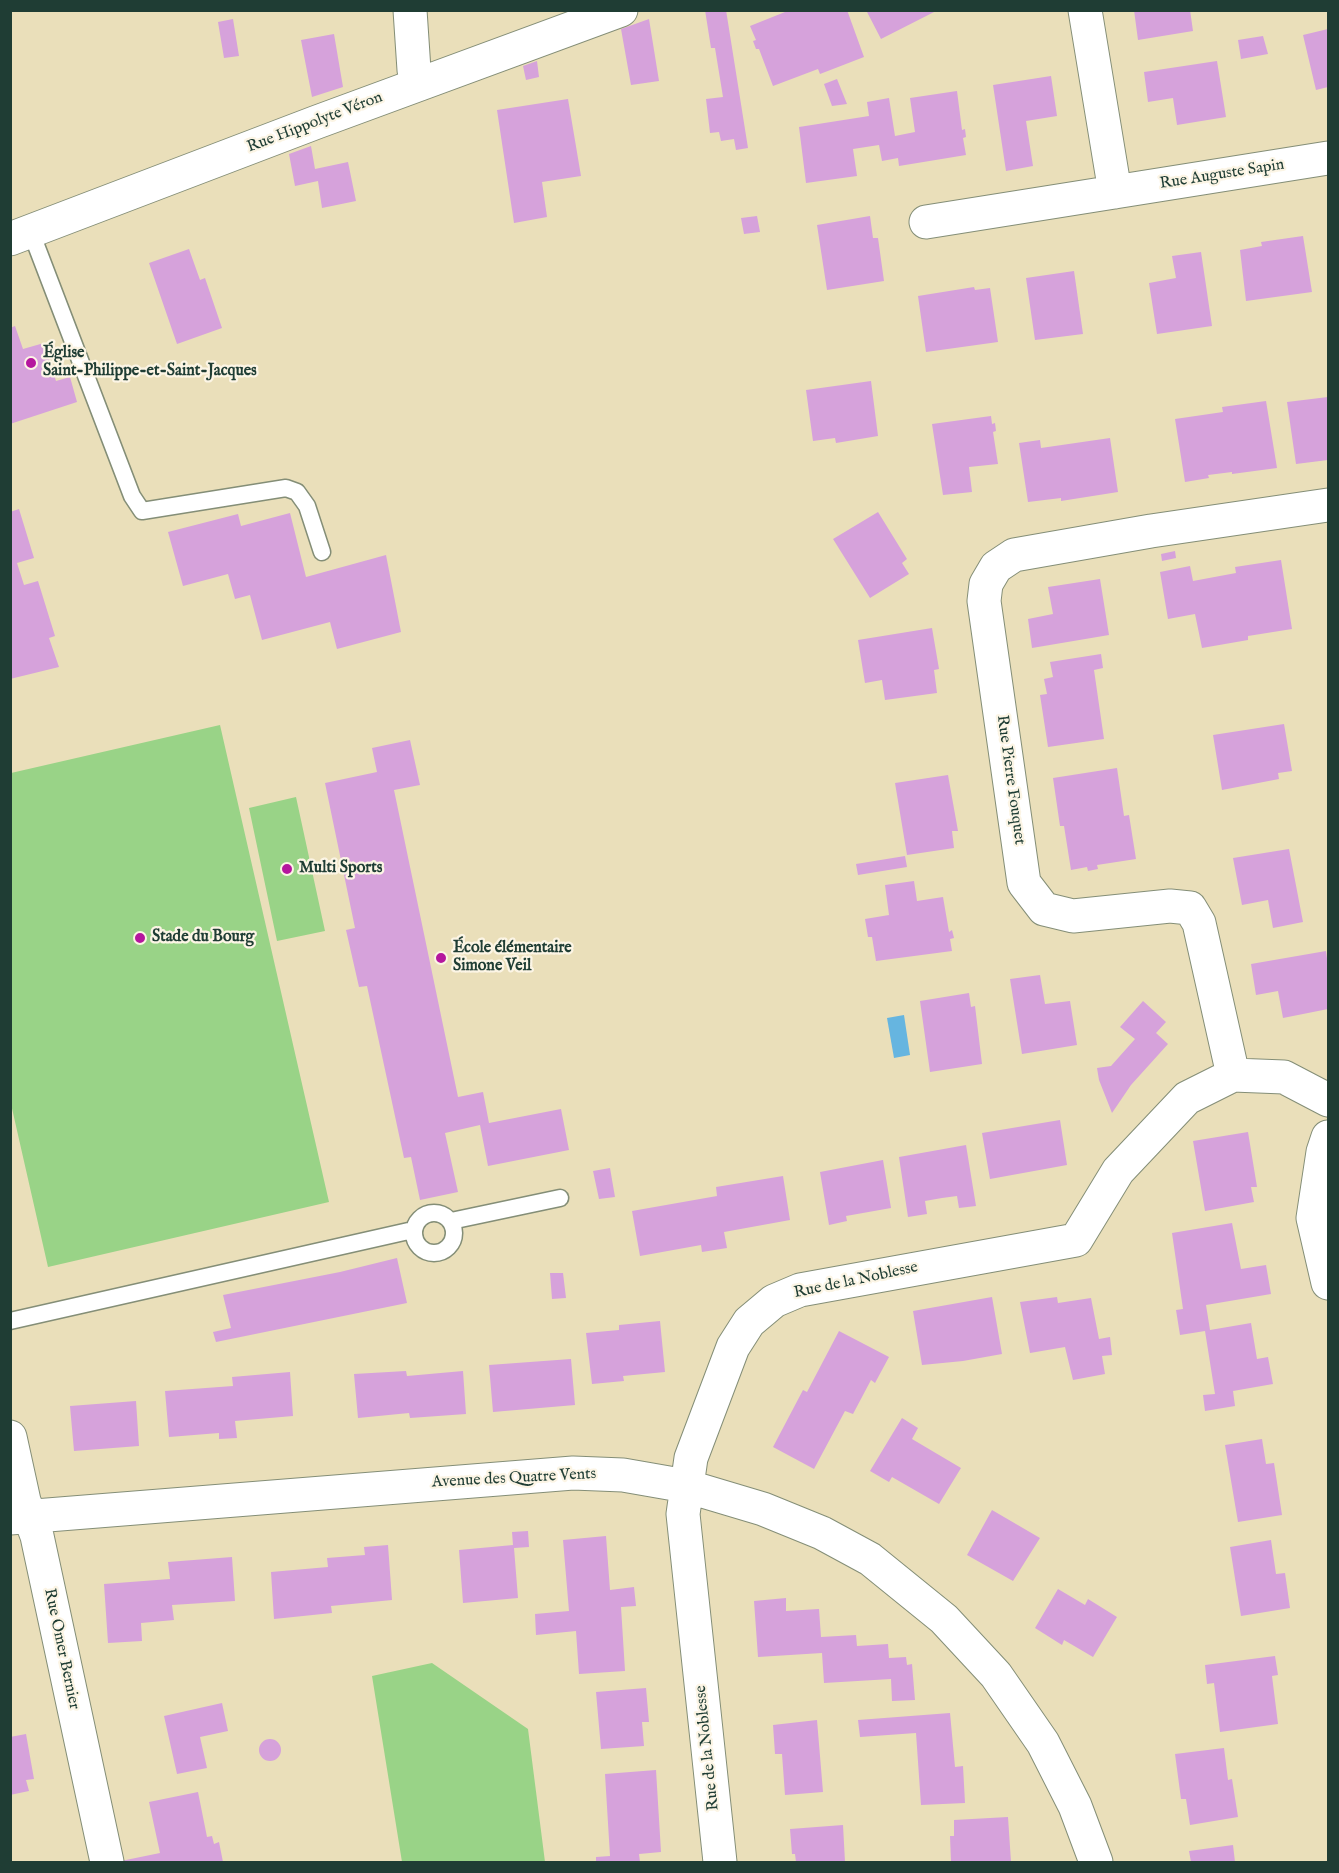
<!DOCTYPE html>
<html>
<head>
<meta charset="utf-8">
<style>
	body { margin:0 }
	#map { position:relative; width:1339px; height:1873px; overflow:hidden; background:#eadfba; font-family:"IM FELL English",serif }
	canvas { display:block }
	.frame { position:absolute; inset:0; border:12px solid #1f3d34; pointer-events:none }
</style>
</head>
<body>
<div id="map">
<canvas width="1339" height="1873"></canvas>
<div class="frame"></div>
</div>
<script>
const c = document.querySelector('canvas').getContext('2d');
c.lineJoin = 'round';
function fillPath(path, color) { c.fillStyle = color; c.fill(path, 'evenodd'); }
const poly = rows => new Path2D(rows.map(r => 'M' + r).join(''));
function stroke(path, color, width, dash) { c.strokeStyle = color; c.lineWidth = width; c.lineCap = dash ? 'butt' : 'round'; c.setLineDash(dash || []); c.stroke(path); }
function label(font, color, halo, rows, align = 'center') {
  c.font = font + ' "IM FELL English",serif'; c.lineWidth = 4.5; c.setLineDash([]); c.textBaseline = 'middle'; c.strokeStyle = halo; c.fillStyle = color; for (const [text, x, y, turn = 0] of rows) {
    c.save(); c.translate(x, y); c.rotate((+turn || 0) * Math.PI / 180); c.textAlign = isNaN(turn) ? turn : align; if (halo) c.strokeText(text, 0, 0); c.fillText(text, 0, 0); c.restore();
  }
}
fillPath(poly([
	[220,725,329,1202,48,1267,11,1104,11,773],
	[296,797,325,931,277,941,249,808],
	[432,1663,528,1729,545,1862,402,1862,372,1676]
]), '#99d387');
fillPath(poly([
	[904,1015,910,1055,894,1058,887,1018]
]), '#66b5e0');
fillPath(poly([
	[705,10,726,10,748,148,736,150,734,139,721,141,719,132,710,133,706,99,723,97,715,48,711,48],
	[790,10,847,10,864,57,820,74,818,69,773,86,759,49,756,49,753,41,756,40,750,26],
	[866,10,938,10,881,39],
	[1134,10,1190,10,1193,31,1138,40],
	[233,19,239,56,224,58,218,22],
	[649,19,659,81,631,85,621,29],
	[1328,29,1328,87,1316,90,1303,35],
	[334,34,343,87,312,97,301,40],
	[1263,36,1268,54,1241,59,1238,40],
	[537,61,539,77,526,80,523,66],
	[1217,61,1226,117,1177,125,1173,98,1148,102,1144,72],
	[1051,76,1057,116,1026,121,1033,166,1006,171,993,85],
	[837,79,847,104,832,106,824,84],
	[957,91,962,130,965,129,966,137,963,138,966,155,899,166,898,158,882,161,879,145,853,149,857,176,806,183,799,127,869,116,867,102,889,98,895,136,915,132,910,98],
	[568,99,581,176,542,182,547,217,514,223,497,110],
	[311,146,315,169,348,162,356,201,322,208,318,181,295,186,289,154],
	[757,216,760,232,744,234,741,218],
	[870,216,873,238,878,238,884,281,827,290,817,225],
	[1303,236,1312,292,1246,301,1240,250,1262,246,1261,242],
	[189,249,200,280,205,278,222,328,177,344,149,263],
	[1201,252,1212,326,1157,334,1149,283,1176,278,1172,256],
	[1074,271,1083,334,1035,340,1026,278],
	[974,287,975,290,990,288,998,342,926,352,918,296],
	[15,326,23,349,44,343,56,381,70,377,77,402,10,424,10,328],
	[871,381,878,436,836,443,835,438,813,441,806,390],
	[1328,397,1328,460,1296,464,1287,402],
	[1266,401,1277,468,1232,474,1232,472,1208,475,1209,478,1185,482,1175,419,1223,412,1222,407],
	[991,416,992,424,995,423,996,431,993,432,998,464,969,467,972,492,943,495,932,424],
	[1110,438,1118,492,1061,501,1061,498,1028,502,1019,443,1040,440,1041,448],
	[19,509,34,558,17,563,24,585,38,581,55,636,49,638,59,667,10,679,10,512],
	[878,512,907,559,902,563,909,574,870,598,833,539],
	[290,513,306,577,386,555,401,632,337,649,330,622,262,640,250,595,235,599,228,574,183,586,168,532,238,514,241,526],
	[1175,551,1176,558,1162,561,1161,554],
	[1281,560,1292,629,1248,636,1248,640,1202,648,1195,614,1168,619,1160,572,1190,566,1193,581,1236,573,1235,567],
	[1100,579,1109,635,1032,648,1028,619,1053,614,1048,587],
	[932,628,939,669,934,670,937,693,885,700,882,680,865,683,858,640],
	[1101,654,1103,668,1094,670,1104,739,1048,747,1040,695,1047,694,1044,679,1053,677,1050,662],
	[1284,724,1292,771,1278,773,1279,779,1222,790,1213,735],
	[410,740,420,785,394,790,458,1097,483,1092,489,1123,561,1109,569,1150,488,1166,480,1125,445,1133,458,1192,420,1200,411,1157,404,1158,367,986,359,987,346,930,355,928,325,783,377,772,372,748],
	[1117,768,1124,816,1129,815,1136,859,1097,865,1098,869,1088,871,1087,867,1071,870,1064,826,1060,826,1053,778],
	[948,775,958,831,952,831,954,848,907,855,895,783],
	[1289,849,1303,922,1273,928,1268,900,1242,905,1233,858],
	[905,856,907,867,858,875,856,864],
	[914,881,917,901,943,897,949,932,952,930,954,938,950,939,952,951,876,961,872,937,868,937,865,919,889,915,885,885],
	[1326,951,1328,966,1328,1009,1283,1018,1278,991,1256,995,1251,964],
	[1040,975,1045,1004,1070,1001,1077,1045,1022,1054,1010,979],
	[969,993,971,1007,975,1006,982,1064,930,1072,920,1001],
	[1143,1001,1166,1022,1156,1033,1168,1044,1131,1085,1112,1113,1099,1080,1097,1068,1111,1066,1135,1039,1120,1027],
	[1060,1120,1067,1165,990,1179,982,1133],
	[1248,1132,1257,1187,1251,1187,1254,1202,1205,1211,1193,1141],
	[966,1145,976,1206,959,1208,957,1196,942,1198,925,1201,927,1214,908,1217,899,1157],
	[883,1160,891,1208,846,1216,847,1221,829,1225,820,1172],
	[610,1168,615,1197,599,1199,593,1171],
	[783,1176,790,1220,724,1232,727,1248,702,1252,701,1245,640,1256,632,1211,717,1196,716,1187],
	[1232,1223,1241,1269,1266,1265,1271,1294,1206,1305,1210,1330,1251,1323,1257,1359,1268,1357,1273,1384,1233,1391,1235,1406,1205,1411,1203,1395,1215,1394,1205,1331,1180,1335,1176,1310,1183,1309,1172,1233],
	[397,1258,407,1303,216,1342,213,1332,231,1328,223,1295,340,1272],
	[550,1273,563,1273,566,1298,552,1299],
	[992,1297,1002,1354,963,1361,922,1365,913,1311],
	[1057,1297,1058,1303,1091,1298,1099,1339,1110,1337,1112,1355,1102,1356,1105,1374,1073,1380,1065,1347,1030,1353,1020,1302],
	[660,1321,665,1372,623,1376,624,1381,592,1384,586,1333,619,1330,619,1325],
	[839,1331,889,1357,875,1383,871,1380,853,1414,845,1411,814,1469,773,1447,803,1390,807,1392],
	[571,1359,575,1405,493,1412,489,1365],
	[406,1371,407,1376,463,1371,466,1414,410,1418,409,1413,358,1418,354,1374],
	[290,1372,293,1416,235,1421,237,1438,219,1439,219,1433,169,1437,165,1391,233,1386,232,1377],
	[136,1401,139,1446,74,1451,70,1406],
	[902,1418,918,1428,912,1439,961,1468,939,1504,892,1477,889,1482,870,1471],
	[1262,1439,1266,1464,1274,1463,1282,1515,1238,1522,1225,1445],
	[992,1510,1040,1538,1013,1581,967,1555],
	[528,1531,529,1547,514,1548,518,1598,463,1603,459,1550,513,1545,512,1532],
	[606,1536,610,1590,634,1587,636,1606,621,1607,625,1671,579,1674,576,1631,536,1635,535,1614,569,1611,563,1540],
	[1271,1540,1276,1574,1285,1573,1290,1608,1241,1616,1230,1547],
	[388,1545,392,1600,331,1606,332,1613,274,1619,271,1572,328,1567,327,1558,365,1555,364,1547],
	[232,1557,235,1601,172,1605,174,1620,141,1623,142,1641,108,1643,104,1584,170,1579,168,1562],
	[1058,1589,1085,1605,1088,1599,1117,1617,1093,1657,1064,1640,1062,1645,1035,1628],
	[786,1598,786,1611,819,1609,821,1637,856,1635,857,1646,888,1644,889,1658,906,1657,907,1665,912,1664,915,1700,892,1701,891,1679,824,1683,822,1653,758,1657,754,1601],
	[1275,1656,1278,1675,1272,1676,1278,1724,1220,1732,1214,1683,1207,1684,1205,1665],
	[646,1688,649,1722,642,1722,644,1746,601,1749,596,1692],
	[222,1703,228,1731,200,1737,207,1768,177,1774,164,1716],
	[950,1713,955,1767,963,1766,965,1803,921,1805,916,1733,860,1737,858,1720],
	[817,1720,823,1792,785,1795,782,1754,775,1754,773,1725],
	[26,1734,34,1779,26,1780,29,1791,10,1795,10,1737],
	'259 1750a11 11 0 1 1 22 0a11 11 0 1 1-22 0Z',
	[1224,1748,1228,1780,1232,1779,1238,1817,1190,1825,1186,1799,1181,1799,1175,1754],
	[656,1770,661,1852,639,1854,640,1862,596,1862,596,1857,610,1856,605,1774],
	[198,1792,207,1837,212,1836,214,1844,219,1842,223,1862,116,1862,160,1853,149,1802],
	[1008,1817,1011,1862,951,1862,950,1836,954,1836,954,1820],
	[843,1825,845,1862,796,1862,795,1854,792,1854,790,1829],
	[1233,1845,1235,1862,1191,1862,1189,1851]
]), '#d6a2db');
const service = poly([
	[31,232,132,496,142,511,286,488,297,492,307,506,322,552],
	'414 1233a20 20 0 1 1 40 0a20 20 0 1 1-40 0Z',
	[451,1221,560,1198],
	[10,1321,413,1230]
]);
const minor = poly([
	[410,10,414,70,418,84],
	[1085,10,1115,192],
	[926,222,1328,158],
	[10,239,317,122,621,10],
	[1328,505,1151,531,1014,555,996,567,986,584,984,601,1024,883,1044,909,1073,916,1170,906,1190,908,1199,923,1233,1075,1284,1077,1328,1100],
	[1328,1137,1323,1152,1313,1218,1328,1283],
	[10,1437,24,1501,37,1536,107,1862],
	[10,1518,573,1473,623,1475,686,1486,763,1509,822,1533,870,1559,944,1619,996,1675,1043,1743,1075,1806,1096,1862],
	[720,1862,683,1514,691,1458,733,1347,749,1322,774,1301,800,1290,1076,1240,1118,1171,1187,1098,1233,1075]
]);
stroke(service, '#848e77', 19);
stroke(minor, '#848e77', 35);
stroke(service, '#fff', 16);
stroke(minor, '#fff', 33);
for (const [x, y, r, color] of [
	[31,363,6,"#b5179e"],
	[287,869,6,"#b5179e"],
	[140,938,6,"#b5179e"],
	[441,958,6,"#b5179e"]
]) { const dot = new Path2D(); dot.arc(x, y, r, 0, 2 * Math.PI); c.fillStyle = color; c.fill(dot); stroke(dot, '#fcf5e5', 2); }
label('16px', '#1f3d34', '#fcf5e5', [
	["Rue Hippolyte Véron",315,123,-21],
	["Rue Auguste Sapin",1222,175,-9],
	["Rue Pierre Fouquet",1010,780,82],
	["Rue de la Noblesse",856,1281,-12],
	["Avenue des Quatre Vents",514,1479,-3],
	["Rue Omer Bernier",61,1649,78],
	["Rue de la Noblesse",708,1748,-96]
]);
label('bold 16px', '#1f3d34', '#fcf5e5', [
	["Église",43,354],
	["Saint-Philippe-et-Saint-Jacques",43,372],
	["Multi Sports",299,869],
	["Stade du Bourg",152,938],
	["École élémentaire",453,949],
	["Simone Veil",453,967]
], 'left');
</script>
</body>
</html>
